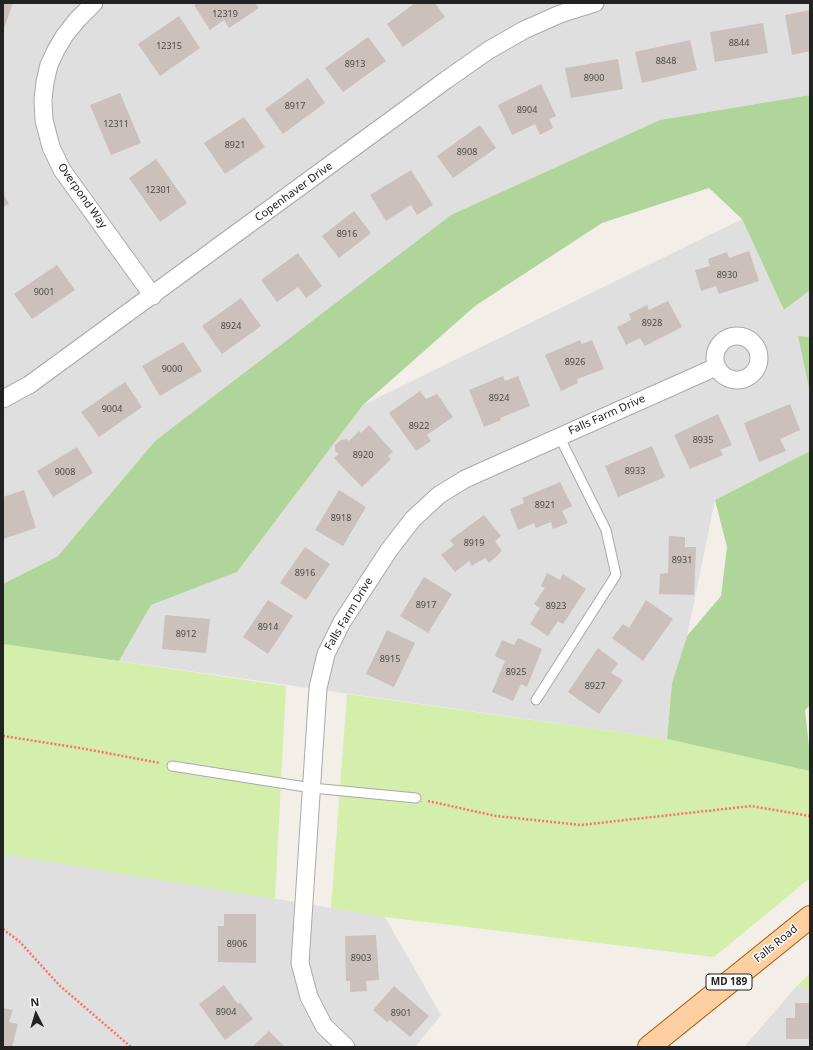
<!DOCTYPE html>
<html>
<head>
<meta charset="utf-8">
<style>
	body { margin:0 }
	#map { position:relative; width:813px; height:1050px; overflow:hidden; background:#f3eee8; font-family:"Noto Sans",sans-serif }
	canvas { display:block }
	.frame { position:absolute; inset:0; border:4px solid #222; pointer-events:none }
	.north { position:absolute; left:16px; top:994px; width:40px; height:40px; -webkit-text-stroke:3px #fff; paint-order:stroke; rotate:355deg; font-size:11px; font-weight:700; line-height:16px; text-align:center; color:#222 }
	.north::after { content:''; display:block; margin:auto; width:14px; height:18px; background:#222; clip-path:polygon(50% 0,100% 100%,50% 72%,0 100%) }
</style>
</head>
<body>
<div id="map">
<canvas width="813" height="1050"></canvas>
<div class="frame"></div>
<div class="north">N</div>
</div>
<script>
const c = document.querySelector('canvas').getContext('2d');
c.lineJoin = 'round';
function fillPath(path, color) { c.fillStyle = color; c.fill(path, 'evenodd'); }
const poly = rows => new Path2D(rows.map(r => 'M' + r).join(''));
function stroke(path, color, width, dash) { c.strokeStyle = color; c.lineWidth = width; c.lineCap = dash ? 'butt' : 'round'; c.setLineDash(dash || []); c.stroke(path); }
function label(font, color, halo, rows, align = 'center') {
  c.font = font + ' "Noto Sans",sans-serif'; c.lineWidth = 3; c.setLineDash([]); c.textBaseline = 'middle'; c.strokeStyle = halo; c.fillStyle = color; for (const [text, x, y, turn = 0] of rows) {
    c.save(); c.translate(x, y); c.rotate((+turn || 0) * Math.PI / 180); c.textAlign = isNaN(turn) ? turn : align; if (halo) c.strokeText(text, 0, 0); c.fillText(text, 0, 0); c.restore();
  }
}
fillPath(poly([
	[3,3,810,3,810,95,660,120,155,441,58,556,3,584],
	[742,219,784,310,810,290,810,337,798,336,810,393,810,451,715,500,687,636,672,683,667,739,119,661,151,605,237,572,363,405],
	[3,853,385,917,441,1015,415,1047,3,1047],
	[796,987,810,989,810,1047,744,1047]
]), '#e0dfdf');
fillPath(poly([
	[3,644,286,686,275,899,3,854],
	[347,694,667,739,810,771,810,878,714,957,385,917,331,908],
	[810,973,810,989,796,987]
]), '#d3efab');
fillPath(poly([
	[810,95,810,290,784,310,742,219,709,188,602,223,475,306,363,405,237,572,151,605,119,661,3,644,3,584,58,556,155,441,451,215,660,120],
	[798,336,810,337,810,393],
	[810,451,810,705,805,710,810,756,810,771,667,739,672,683,687,636,721,596,727,547,715,500]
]), '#b0d59a');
fillPath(poly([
	[3,3,13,3,3,31],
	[198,3,255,3,259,8,229,28,224,20,210,30,194,5],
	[415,3,435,3,445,17,403,47,387,24],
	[810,10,810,51,792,55,785,15],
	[179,16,200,48,160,76,138,44],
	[763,23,768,53,715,62,710,32],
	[368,37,386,61,343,92,325,68],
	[690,40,697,70,642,83,635,52],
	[618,59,623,89,571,98,565,68],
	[308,78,325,103,283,134,265,109],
	[541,84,556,116,549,119,553,128,540,135,535,124,512,135,498,105],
	[120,93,141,143,111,155,90,105],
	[244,117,265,147,225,174,204,143],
	[480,125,496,148,453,178,437,156],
	[156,159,187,203,160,222,129,178],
	[411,170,433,205,417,215,411,205,386,221,370,195],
	[3,193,9,204,3,207],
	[354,211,371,233,339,258,322,236],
	[749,251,759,281,719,294,716,286,701,291,695,270,710,266,708,259,727,252,729,258],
	[298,253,322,286,306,298,298,287,277,302,261,280],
	[57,265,75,290,32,319,14,294],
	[241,298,261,326,222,354,202,326],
	[668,301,682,327,645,346,640,338,626,345,617,327,631,320,629,314,647,305,649,310],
	[580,340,582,344,592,340,604,369,577,379,578,383,561,391,545,355],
	[183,342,202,371,160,396,142,366],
	[503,376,505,381,518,376,530,406,500,418,501,420,484,427,469,390],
	[125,382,142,407,99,437,81,412],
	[420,391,426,399,437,394,453,417,427,435,431,441,416,451,389,413],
	[790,404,800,430,780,439,786,451,759,462,744,423],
	[718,414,732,445,720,450,723,455,690,469,674,435],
	[369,425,393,452,388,456,391,459,362,487,334,458,339,454,335,451,335,445,341,440,347,439,349,441,359,431,361,433],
	[652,446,665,477,618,497,605,466],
	[77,447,93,473,53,497,37,471],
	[560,482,572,506,562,511,568,523,553,529,551,522,536,528,534,523,518,530,510,509,524,503,522,498],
	[24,490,36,528,3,539,3,497],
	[339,490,366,507,343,546,315,530],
	[484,515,501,536,495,541,502,551,489,563,485,558,472,566,469,561,455,572,441,555,454,545,450,540],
	[669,536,685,537,685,547,696,547,694,595,659,594,660,574,668,573],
	[305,547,330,564,306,600,280,583],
	[547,573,560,580,563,574,586,589,563,624,558,621,548,636,530,624,540,608,534,604,545,588,541,586],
	[424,577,452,594,428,633,400,616],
	[268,600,293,616,268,654,243,637],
	[646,600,673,619,643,661,612,638,623,624,629,628],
	[165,615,210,619,206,653,162,649],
	[387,630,415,643,394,687,366,674],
	[518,638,542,649,527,687,521,684,513,701,492,692,505,661,495,656,502,640,514,645],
	[598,648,618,663,611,673,623,680,599,714,568,692],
	[224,914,256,914,256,963,218,962,218,926,224,926],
	[376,935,379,980,366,981,367,991,350,992,350,981,346,981,345,936],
	[224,985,238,1004,240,1002,253,1019,225,1040,199,1004],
	[394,986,429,1016,410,1037,390,1020,387,1022,373,1010],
	[795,1003,810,1003,810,1039,786,1039,786,1018,795,1018],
	[3,1008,13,1010,9,1022,18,1024,12,1047,3,1045],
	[269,1031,285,1047,252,1047]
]), '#cbc0bb');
const lane = poly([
	[536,700,616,575,606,530,559,436],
	[172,766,312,788,416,798]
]);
const street = poly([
	[94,3,77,20,65,35,56,50,49,65,45,82,43,100,44,120,51,147,62,170,153,296],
	'715 358a22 22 0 1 1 44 0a22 22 0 1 1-44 0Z',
	[3,399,29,385,446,80,489,50,524,30,560,14,595,3],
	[346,1047,324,1026,309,997,300,963,318,688,326,654,342,622,389,550,413,519,439,495,465,479,716,367]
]);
const primary = poly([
	[649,1047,810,917]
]);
stroke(lane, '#a9a9a9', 11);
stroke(street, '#a9a9a9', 19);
stroke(primary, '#a05d00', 24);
stroke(poly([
	[3,736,80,748,160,763],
	[428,801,496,816,581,825,751,806,810,816],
	[3,929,20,942,59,985,131,1047]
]), '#ff6f6d', 2.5, [2, 2]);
stroke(lane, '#fff', 9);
stroke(street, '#fff', 17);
stroke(primary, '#ffcea1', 22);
label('9px', '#4c4a48', null, [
	["12319",225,14],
	["8844",739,43],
	["12315",169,46],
	["8848",666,61],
	["8913",355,64],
	["8900",594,78],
	["8917",295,106],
	["8904",527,110],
	["12311",116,124],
	["8921",235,145],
	["8908",467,152],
	["12301",158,190],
	["8916",347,234],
	["8930",727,275],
	["9001",44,292],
	["8928",652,323],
	["8924",231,326],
	["8926",575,362],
	["9000",172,369],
	["8924",499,398],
	["9004",112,409],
	["8922",419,426],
	["8935",703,440],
	["8920",363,455],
	["8933",635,471],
	["9008",65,472],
	["8921",545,505],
	["8918",341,518],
	["8919",474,543],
	["8931",682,560],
	["8916",305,573],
	["8917",426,605],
	["8923",556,606],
	["8914",268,627],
	["8912",186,634],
	["8915",390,659],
	["8925",516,672],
	["8927",595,686],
	["8906",237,944],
	["8903",361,958],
	["8904",226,1012],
	["8901",401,1013]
]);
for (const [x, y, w] of [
	[729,982,46]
]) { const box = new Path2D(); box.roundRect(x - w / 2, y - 8, w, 16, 3); c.fillStyle = '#fff'; c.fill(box); stroke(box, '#222', 1); }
label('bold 10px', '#222', null, [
	["MD 189",729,982]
]);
label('11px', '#222', '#fff', [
	["Copenhaver Drive",294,192,-36],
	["Overpond Way",82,196,55],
	["Falls Farm Drive",607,415,-24],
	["Falls Farm Drive",349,614,-59],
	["Falls Road",776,944,-39]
]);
</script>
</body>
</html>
